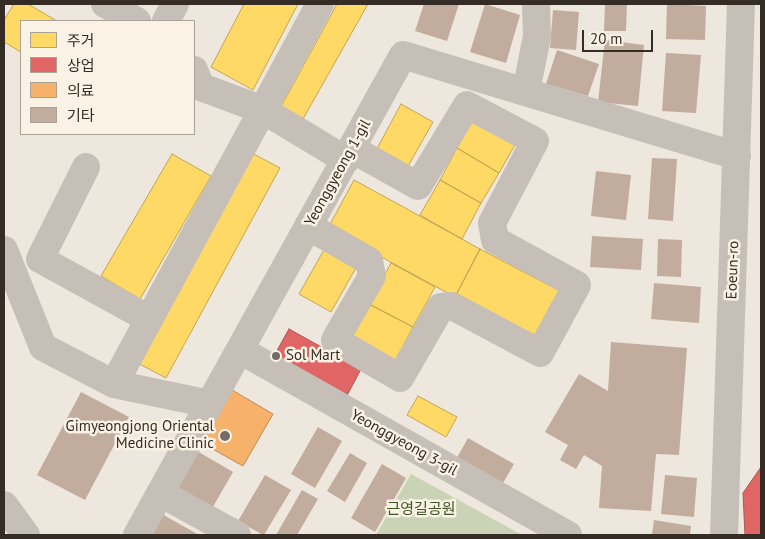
<!DOCTYPE html>
<html>
<head>
<meta charset="utf-8">
<style>
	body { margin:0 }
	#map { position:relative; width:765px; height:539px; overflow:hidden; background:#ede7dd; font-family:"PT Sans","Noto Sans KR",sans-serif }
	canvas { display:block }
	.frame { position:absolute; inset:0; border:5px solid #352c25; pointer-events:none }
	.legend { position:absolute; left:20px; top:20px; width:175px; height:115px; box-sizing:border-box; background:#faf2e4; border:1px solid #aba398; margin:0; padding:6px 9px; list-style:none; font-size:15px; color:#352c25 }
	.legend li { display:flex; align-items:center; gap:10px; height:25px }
	.legend b { width:25px; border:1px solid #aba398 }
	.scale { position:absolute; left:582px; top:30px; width:71px; height:22px; box-sizing:border-box; border:2px solid #352c25; border-top:0; padding-left:6px; font-size:15px; line-height:18px; white-space:nowrap; color:#352c25; -webkit-text-stroke:4px #faf2e4; paint-order:stroke }
</style>
</head>
<body>
<div id="map">
<canvas width="765" height="539"></canvas>
<div class="frame"></div>
<ul class="legend">
<li><b style="height:14px;background:#ffd966"></b>주거</li>
<li><b style="height:14px;background:#e06666"></b>상업</li>
<li><b style="height:14px;background:#f6b26b"></b>의료</li>
<li><b style="height:14px;background:#c2ac9d"></b>기타</li>
</ul>
<div class="scale">20 m</div>
</div>
<script>
const c = document.querySelector('canvas').getContext('2d');
c.lineJoin = 'round';
function fillPath(path, color) { c.fillStyle = color; c.fill(path, 'evenodd'); }
const poly = rows => new Path2D(rows.map(r => 'M' + r).join(''));
function stroke(path, color, width, dash) { c.strokeStyle = color; c.lineWidth = width; c.lineCap = dash ? 'butt' : 'round'; c.setLineDash(dash || []); c.stroke(path); }
function label(font, color, halo, rows, align = 'center') {
  c.font = font + ' "PT Sans","Noto Sans KR",sans-serif'; c.lineWidth = 5; c.setLineDash([]); c.textBaseline = 'middle'; c.strokeStyle = halo; c.fillStyle = color; for (const [text, x, y, turn = 0] of rows) {
    c.save(); c.translate(x, y); c.rotate((+turn || 0) * Math.PI / 180); c.textAlign = isNaN(turn) ? turn : align; if (halo) c.strokeText(text, 0, 0); c.fillText(text, 0, 0); c.restore();
  }
}
fillPath(poly([
	[411,474,522,535,376,535]
]), '#cbd3b6');
const homes = poly([
	[14,4,28,4,57,21,21,21,21,52,4,42,4,20,14,4],
	[244,4,298,4,253,90,211,67,244,4],
	[337,4,368,4,299,126,277,114,337,4],
	[401,104,433,122,403,175,372,158,401,104],
	[473,119,516,143,499,173,457,148,473,119],
	[457,148,499,173,481,203,440,180,457,148],
	[248,151,280,168,166,378,134,361,248,151],
	[172,154,211,176,140,299,101,276,172,154],
	[354,180,480,249,455,297,328,228,354,180],
	[440,180,481,203,462,239,420,215,440,180],
	[325,248,357,266,331,312,299,294,325,248],
	[480,249,560,291,535,339,455,297,480,249],
	[391,263,435,287,413,327,369,304,391,263],
	[369,304,413,327,394,363,350,338,369,304],
	[418,396,457,417,446,437,407,415,418,396]
]);
fillPath(homes, '#ffd966');
stroke(homes, '#c2a552', 1);
const shops = poly([
	[289,329,361,369,343,403,270,363,289,329],
	[761,467,761,535,745,535,743,493,761,467]
]);
fillPath(shops, '#e06666');
stroke(shops, '#ad5552', 1);
const health = poly([
	[232,390,273,414,243,466,202,443,232,390]
]);
fillPath(health, '#f6b26b');
stroke(health, '#bc8a56', 1);
fillPath(poly([
	[424,4,459,4,447,41,415,31],
	[485,4,520,15,506,63,470,52],
	[605,4,627,4,626,31,604,31],
	[667,4,706,6,705,40,666,39],
	[553,10,579,12,576,50,550,48],
	[605,40,644,45,638,106,598,102],
	[557,50,599,64,588,96,546,84],
	[666,53,701,55,696,113,662,111],
	[652,158,677,159,673,221,648,219],
	[596,171,631,175,626,220,591,216],
	[592,236,643,239,641,270,590,267],
	[658,239,682,240,681,277,657,276],
	[654,283,701,287,699,323,651,319],
	[611,342,687,348,679,455,656,454,651,511,599,508,602,466,584,455,576,469,560,460,568,445,545,432,579,374,608,391],
	[81,392,129,417,85,500,37,475],
	[318,427,342,441,315,488,291,474],
	[468,438,514,464,500,488,454,463],
	[197,451,233,472,210,512,174,491],
	[350,453,367,463,345,502,327,491],
	[382,464,406,478,375,532,351,518],
	[265,475,291,490,264,535,263,535,238,521],
	[665,475,697,478,694,517,661,514],
	[302,490,318,499,297,535,276,535],
	[160,513,199,535,147,535],
	[654,520,691,526,690,535,652,535]
]), '#c2ac9d');
stroke(poly([
	[105,4,137,21],
	[166,21,175,4],
	[194,70,201,87,263,110,346,160],
	[526,92,537,36,536,4],
	[86,167,40,259,149,319],
	[308,226,369,261,372,276,335,340,400,378,441,307,452,306,540,353,577,285,495,240,492,223,535,141,467,105,418,186,352,149],
	[4,250,43,347,114,384,210,404],
	[240,350,568,535],
	[114,384,320,4],
	[160,493,237,535],
	[4,505,26,535],
	[137,535,403,55,737,156],
	[724,535,741,4]
]), '#c5bfb7', 28);
for (const [x, y, r, color] of [
	[276,356,5,"#756d65"],
	[225,436,6,"#756d65"]
]) { const dot = new Path2D(); dot.arc(x, y, r, 0, 2 * Math.PI); c.fillStyle = color; c.fill(dot); stroke(dot, '#faf2e4', 2); }
label('15px', '#352c25', '#faf2e4', [
	["Yeonggyeong 1-gil",338,173,-61],
	["Eoeun-ro",733,270,-88],
	["Yeonggyeong 3-gil",404,443,29]
]);
label('15px', '#352c25', '#faf2e4', [
	["Sol Mart",286,356],
	["Gimyeongjong Oriental",214,427,"right"],
	["Medicine Clinic",214,444,"right"]
], 'left');
label('15px', '#405527', '#faf2e4', [
	["근영길공원",421,510]
]);
</script>
</body>
</html>
